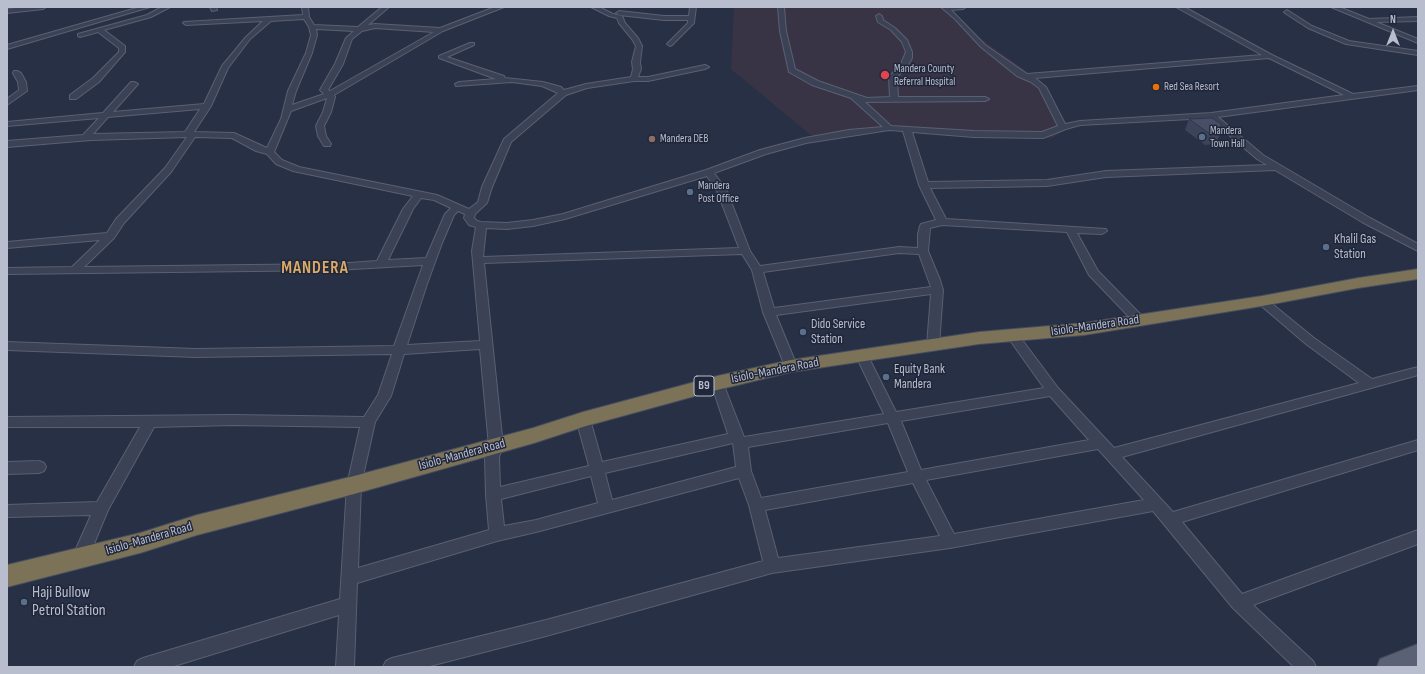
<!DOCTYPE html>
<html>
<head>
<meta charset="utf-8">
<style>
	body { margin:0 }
	#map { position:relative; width:1425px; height:674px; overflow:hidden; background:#273045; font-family:"Sofia Sans Condensed",sans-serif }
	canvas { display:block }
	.frame { position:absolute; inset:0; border:8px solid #b9bece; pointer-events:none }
	.north { position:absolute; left:1373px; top:12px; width:40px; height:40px; -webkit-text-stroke:3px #20273a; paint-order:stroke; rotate:0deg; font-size:11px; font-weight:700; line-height:16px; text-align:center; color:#b9bece }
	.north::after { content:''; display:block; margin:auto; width:14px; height:18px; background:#b9bece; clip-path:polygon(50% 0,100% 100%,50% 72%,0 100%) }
</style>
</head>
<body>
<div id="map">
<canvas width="1425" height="674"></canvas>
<div class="frame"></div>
<div class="north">N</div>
</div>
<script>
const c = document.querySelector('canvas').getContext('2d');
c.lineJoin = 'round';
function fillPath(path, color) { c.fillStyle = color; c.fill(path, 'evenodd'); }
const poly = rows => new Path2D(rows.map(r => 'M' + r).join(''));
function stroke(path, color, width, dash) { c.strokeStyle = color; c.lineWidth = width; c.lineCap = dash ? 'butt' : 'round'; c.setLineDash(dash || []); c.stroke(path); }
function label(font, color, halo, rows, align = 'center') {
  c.font = font + ' "Sofia Sans Condensed",sans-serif'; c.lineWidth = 3; c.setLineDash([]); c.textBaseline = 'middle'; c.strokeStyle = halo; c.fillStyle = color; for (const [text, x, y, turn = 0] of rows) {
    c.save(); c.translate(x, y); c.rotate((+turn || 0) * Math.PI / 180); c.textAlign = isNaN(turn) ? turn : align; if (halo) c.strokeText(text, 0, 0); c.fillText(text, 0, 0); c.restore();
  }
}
fillPath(poly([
	[734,7,941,7,976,35,1040,81,1063,131,1053,138,892,131,871,127,813,137,731,69]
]), '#393445');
const minor = poly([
	[26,7,46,7,43,9,7,13,7,9,26,7],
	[140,7,150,7,7,49,7,45,140,7],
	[162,7,170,7,151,17,104,30,125,46,125,52,99,82,76,99,70,99,70,95,93,78,119,52,119,48,98,32,80,37,78,36,78,34,147,15,162,7],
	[210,7,216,7,217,10,212,11,210,7],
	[302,7,308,7,309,17,314,25,358,27,382,7,389,7,368,25,375,24,440,28,495,7,504,7,443,31,334,95,335,97,331,112,324,126,326,136,331,144,330,146,324,146,318,136,316,126,323,112,327,98,291,111,274,152,282,160,299,167,437,195,469,209,478,202,482,187,504,139,558,93,542,86,512,82,456,86,455,84,459,82,496,79,439,58,439,56,470,43,474,43,474,45,447,57,504,76,505,78,543,82,561,87,564,90,586,84,631,77,633,69,632,62,636,46,632,39,619,23,617,18,609,16,591,7,599,7,613,14,622,16,625,23,638,38,642,46,640,62,641,69,638,77,648,77,705,65,709,67,705,69,648,81,634,81,587,88,566,95,511,142,492,187,487,203,475,214,474,218,477,221,481,222,507,223,533,220,563,214,706,170,760,150,805,138,849,130,883,127,851,98,812,85,789,72,780,31,778,7,784,7,786,31,795,69,818,81,867,98,890,97,889,77,901,64,906,52,902,42,891,30,878,22,876,16,879,14,882,16,883,20,895,28,907,40,912,52,912,58,908,65,897,77,898,97,985,97,989,99,985,101,865,102,891,126,974,131,1042,132,1058,126,1039,88,1031,82,1017,76,981,47,955,19,941,7,966,7,963,9,951,10,985,45,1027,74,1262,55,1176,7,1184,7,1272,55,1353,94,1418,86,1418,90,1218,117,1263,155,1370,218,1418,244,1418,251,1362,222,1275,170,1106,177,1047,186,930,188,946,219,1106,229,1107,231,1102,234,1077,233,1098,271,1143,317,1145,320,1143,323,1139,324,1135,323,1089,275,1067,232,942,225,930,228,928,251,940,280,943,290,939,345,937,348,929,348,927,345,931,294,776,315,797,366,795,369,791,370,787,369,785,366,763,312,752,270,742,254,484,263,503,446,499,457,500,487,589,466,576,419,578,415,583,414,588,415,590,419,602,462,728,434,711,383,712,380,717,379,722,380,723,383,744,437,884,414,856,356,858,353,862,352,866,353,868,356,896,412,1044,388,1007,336,1009,333,1013,332,1017,333,1058,388,1114,448,1359,383,1306,344,1258,303,1256,301,1258,299,1262,297,1266,299,1314,338,1372,379,1418,367,1418,375,1122,457,1173,512,1418,440,1418,450,1182,522,1242,594,1418,530,1418,544,1253,605,1313,661,1316,667,1294,667,1233,608,1153,511,950,548,772,573,546,636,426,667,383,667,386,661,392,658,546,620,763,561,749,505,739,478,536,532,497,541,357,583,354,667,336,667,339,615,171,667,134,667,137,661,143,658,340,599,347,485,360,427,233,425,154,427,108,510,86,563,80,565,74,563,72,558,91,515,7,517,7,505,97,502,140,427,7,427,7,417,233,415,364,417,378,395,392,354,196,357,7,350,7,342,196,349,394,346,423,265,335,270,7,274,7,268,72,267,100,240,7,248,7,242,107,233,116,219,165,168,187,137,91,140,7,147,7,141,83,135,99,118,7,126,7,122,103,113,131,82,134,82,138,84,113,112,204,104,222,66,246,37,263,21,186,25,183,23,184,22,303,15,302,7],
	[304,19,309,27,311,35,306,53,288,91,281,119,267,148,234,133,194,132,211,106,228,68,250,39,271,21,304,19],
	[375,28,434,32,330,91,328,90,343,64,352,39,362,31,375,28],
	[316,29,354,31,346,38,335,64,320,90,324,94,292,105,296,91,312,53,317,35,316,29],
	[1269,58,1344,95,1211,113,1080,121,1065,124,1046,87,1035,78,1269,58],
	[200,109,185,132,93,134,108,117,200,109],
	[1209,118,1257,159,1267,165,1106,171,1047,180,928,182,912,132,974,137,1043,138,1066,129,1080,125,1209,118],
	[889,130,903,131,919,185,936,220,921,224,920,226,918,234,918,248,899,247,760,266,750,251,727,191,714,173,766,154,806,143,889,130],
	[195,137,232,138,256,151,267,154,276,164,293,171,413,196,403,209,377,261,335,264,84,267,114,238,124,223,171,172,195,137],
	[707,176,717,191,739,248,483,257,486,228,507,229,533,226,565,219,707,176],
	[421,198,434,200,451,208,445,214,426,258,388,260,413,209,421,198],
	[458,211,465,214,464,218,469,225,476,227,472,251,480,341,407,345,427,284,442,243,454,215,458,211],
	[899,253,919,254,931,287,774,308,763,272,899,253],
	[480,349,489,446,485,457,486,495,489,530,358,568,361,485,375,422,391,396,404,354,480,349],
	[1050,396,1089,440,921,470,901,421,1050,396],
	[888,423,908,472,761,498,751,471,748,447,888,423],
	[733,443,736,467,612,500,605,473,733,443],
	[1098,449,1144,500,954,534,926,480,1098,449],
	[591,476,598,503,536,520,504,526,501,499,591,476],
	[913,483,940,536,778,558,765,510,913,483],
	[690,7,696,7,694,23,672,45,670,46,667,44,688,23,688,20,664,20,619,15,616,13,619,11,664,16,689,16,690,7],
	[1331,7,1339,7,1369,19,1418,17,1418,21,1376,22,1418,39,1418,43,1331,7],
	[1287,10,1312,26,1349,41,1418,51,1418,55,1346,44,1308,28,1285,13,1284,12,1287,10],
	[14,71,17,71,21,73,26,82,27,91,7,105,7,99,19,90,18,82,13,73,14,71],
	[39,461,44,463,46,467,44,471,39,473,7,474,7,462,39,461]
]);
const major = poly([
	[1418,644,1418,666,1377,667,1380,659,1418,644]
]);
const highway = poly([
	[1418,269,1418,279,1358,288,1262,306,1084,335,979,344,791,372,717,390,586,426,534,443,354,494,197,535,140,553,7,587,7,565,140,533,197,515,354,476,533,428,583,412,717,376,791,360,979,332,1084,323,1262,296,1358,278,1418,269]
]);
stroke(minor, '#5a6072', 2);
stroke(major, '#454b5e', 2);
stroke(highway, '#464d5f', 2);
fillPath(minor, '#3b4255');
fillPath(major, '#5a6175');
fillPath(highway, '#7b7258');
fillPath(poly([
	[1189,119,1221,133,1215,144,1205,145,1185,130]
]), '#3c4459');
const building = poly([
	[1212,118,1221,124,1221,133,1210,134,1189,119,1212,118]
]);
fillPath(building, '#464f67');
stroke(building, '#313748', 1);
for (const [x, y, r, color] of [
	[885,75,5,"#e0444e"],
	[1156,87,4,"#e8710a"],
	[1202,137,4,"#5c6f8a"],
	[652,139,4,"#8d6e63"],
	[690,192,4,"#5c6f8a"],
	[1326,247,4,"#5c6f8a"],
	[803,332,4,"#5c6f8a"],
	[886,377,4,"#5c6f8a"],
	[24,602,4,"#5c6f8a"]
]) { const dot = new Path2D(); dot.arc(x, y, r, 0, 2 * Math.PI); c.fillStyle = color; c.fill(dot); stroke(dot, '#20273a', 1.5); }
label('11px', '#b9bece', '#20273a', [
	["Mandera County",894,69],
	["Referral Hospital",894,82],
	["Red Sea Resort",1164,87],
	["Mandera",1210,131],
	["Town Hall",1210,144],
	["Mandera DEB",660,139],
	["Mandera",698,186],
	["Post Office",698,199]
], 'left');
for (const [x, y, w] of [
	[704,386,20]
]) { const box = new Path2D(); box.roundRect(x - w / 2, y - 10, w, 20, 3); c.fillStyle = '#20273a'; c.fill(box); stroke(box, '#b9bece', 1); }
label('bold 12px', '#b9bece', null, [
	["B9",704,386]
]);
label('13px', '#b9bece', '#20273a', [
	["Khalil Gas",1334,240],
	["Station",1334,255],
	["Dido Service",811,325],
	["Station",811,340],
	["Equity Bank",894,370],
	["Mandera",894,385]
], 'left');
label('13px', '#b9bece', '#20273a', [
	["Isiolo-Mandera Road",1095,326,-8],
	["Isiolo-Mandera Road",775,371,-11],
	["Isiolo-Mandera Road",462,455,-15],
	["Isiolo-Mandera Road",149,539,-16]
]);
label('16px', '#b9bece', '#20273a', [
	["Haji Bullow",32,593],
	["Petrol Station",32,611]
], 'left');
c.letterSpacing = '1px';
label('bold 17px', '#dbaa67', '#20273a', [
	["MANDERA",315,269]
]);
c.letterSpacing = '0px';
</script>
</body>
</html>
